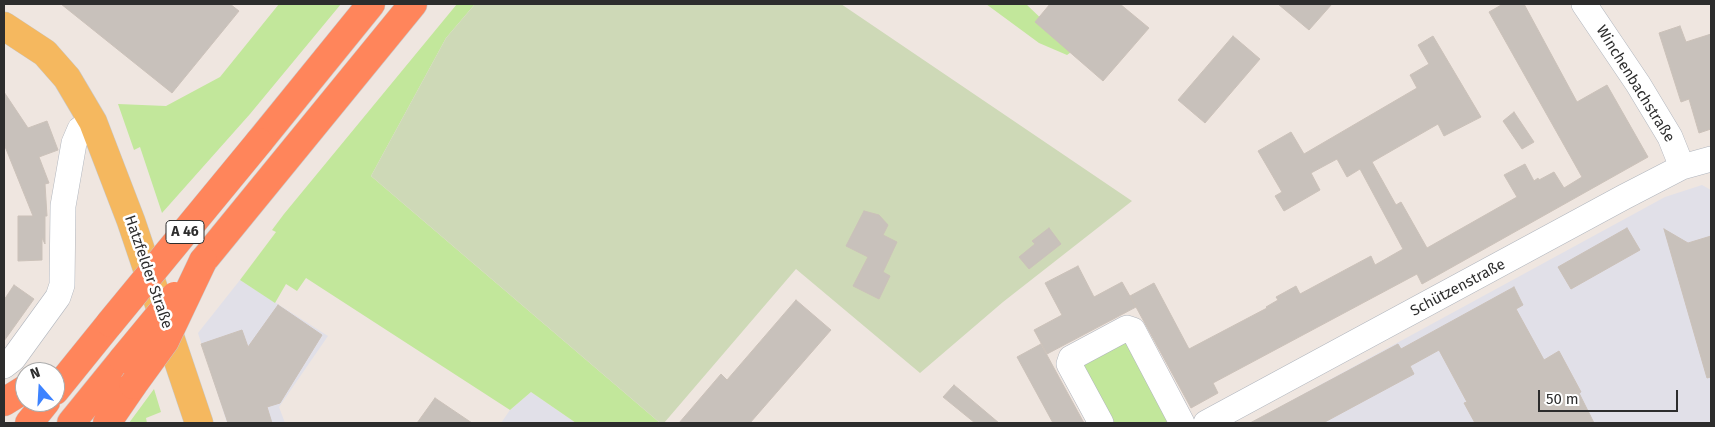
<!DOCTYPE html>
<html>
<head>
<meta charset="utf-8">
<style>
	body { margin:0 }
	#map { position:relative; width:1715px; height:427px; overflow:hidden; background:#efe6e0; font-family:"Fira Sans",sans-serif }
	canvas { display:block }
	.frame { position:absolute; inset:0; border:5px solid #2d2d2d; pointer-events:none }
	.north { position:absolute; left:15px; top:362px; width:50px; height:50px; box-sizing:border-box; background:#fff; border:1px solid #ababab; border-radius:50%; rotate:341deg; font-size:14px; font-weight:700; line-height:20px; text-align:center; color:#2d2d2d }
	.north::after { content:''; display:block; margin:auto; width:18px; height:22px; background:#3d83ff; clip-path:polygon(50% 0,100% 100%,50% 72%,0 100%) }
	.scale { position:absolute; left:1538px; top:390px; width:140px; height:22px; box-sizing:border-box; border:2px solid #2d2d2d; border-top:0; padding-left:6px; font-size:15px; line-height:18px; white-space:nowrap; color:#2d2d2d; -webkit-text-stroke:4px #fff; paint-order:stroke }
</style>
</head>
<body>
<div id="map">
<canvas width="1715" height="427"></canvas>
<div class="frame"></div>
<div class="north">N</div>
<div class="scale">50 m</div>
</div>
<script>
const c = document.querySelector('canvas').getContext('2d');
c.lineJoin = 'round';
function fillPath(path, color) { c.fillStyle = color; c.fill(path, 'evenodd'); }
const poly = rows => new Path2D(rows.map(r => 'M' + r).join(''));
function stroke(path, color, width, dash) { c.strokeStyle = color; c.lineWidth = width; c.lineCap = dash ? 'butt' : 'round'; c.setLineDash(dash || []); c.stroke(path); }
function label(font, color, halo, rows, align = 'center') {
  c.font = font + ' "Fira Sans",sans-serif'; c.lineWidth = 5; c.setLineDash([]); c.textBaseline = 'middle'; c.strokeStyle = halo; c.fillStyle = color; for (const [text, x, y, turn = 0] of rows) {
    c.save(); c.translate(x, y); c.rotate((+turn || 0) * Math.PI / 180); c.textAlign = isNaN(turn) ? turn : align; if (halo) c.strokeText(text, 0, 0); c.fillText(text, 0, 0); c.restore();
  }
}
fillPath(poly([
	[1702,185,1711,190,1711,423,1250,423,1665,197],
	[240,280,328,336,279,407,285,423,227,423,198,333],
	[531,392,576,423,501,423,510,410]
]), '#e1e0e8');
fillPath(poly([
	[279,4,341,4,250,114,162,213,140,147,134,150,118,104,166,106,220,77],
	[457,4,475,4,446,38,371,176,660,423,576,423,531,392,510,410,306,278,297,291,286,284,275,303,240,280,276,232,272,230,284,214],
	[986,4,1026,4,1074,50,1067,55,1039,43],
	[1123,336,1173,418,1164,423,1107,423,1077,361],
	[154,389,161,412,146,418,147,423,129,423]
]), '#c2e79b');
fillPath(poly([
	[475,4,841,4,1132,201,1003,302,920,373,796,269,664,423,660,423,371,176,446,38]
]), '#ced9b7');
const building = poly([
	[61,4,230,4,239,11,172,93,61,4],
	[1050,4,1120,4,1149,28,1103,81,1035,22,1050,4],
	[1278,4,1332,4,1309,30,1278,4],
	[1503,4,1524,4,1577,102,1607,85,1648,157,1422,284,1417,274,1213,383,1218,393,1191,408,1130,296,1154,283,1189,349,1267,308,1266,307,1278,300,1276,297,1296,286,1300,294,1371,256,1375,265,1403,249,1360,169,1347,177,1337,159,1311,173,1320,190,1284,211,1275,196,1282,192,1258,151,1291,132,1304,154,1417,88,1410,75,1429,64,1418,45,1433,36,1481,117,1444,136,1438,124,1372,162,1396,205,1401,202,1427,248,1517,197,1504,175,1525,164,1534,181,1538,178,1539,180,1554,172,1564,188,1582,177,1489,12,1503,4],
	[1680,26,1686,42,1711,34,1711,129,1699,133,1689,99,1681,102,1659,33,1680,26],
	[1233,36,1260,59,1205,123,1178,100,1233,36],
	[4,92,28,128,47,121,58,150,39,157,49,183,45,184,47,216,45,216,45,244,42,238,42,260,18,261,18,216,33,216,4,144,4,92],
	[1514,112,1534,142,1522,149,1503,121,1514,112],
	[864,211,879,215,888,225,883,235,897,242,883,272,890,276,879,299,853,286,868,257,846,246,864,211],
	[1049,228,1061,244,1029,269,1019,257,1035,244,1032,241,1049,228],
	[1627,228,1640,250,1571,289,1558,267,1627,228],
	[1664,229,1688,243,1711,236,1711,377,1707,378,1664,229],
	[1078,266,1094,297,1122,282,1136,307,1047,354,1034,330,1062,315,1045,283,1078,266],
	[14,285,34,299,4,341,4,300,14,285],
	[1514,287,1523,305,1516,309,1544,360,1559,351,1581,392,1579,393,1594,423,1475,423,1464,403,1467,402,1439,350,1410,366,1414,374,1323,423,1250,423,1398,344,1401,349,1514,287],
	[796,300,831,330,750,423,679,423,721,374,727,380,796,300],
	[278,305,322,335,280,403,267,407,272,423,228,423,201,344,242,330,248,347,278,305],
	[1041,344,1061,381,1084,423,1053,423,1017,357,1041,344],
	[954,385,999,423,975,423,943,397,954,385],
	[435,398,472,423,417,423,435,398]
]);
fillPath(building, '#c8c1bb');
stroke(building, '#cbc1b9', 1);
const minor = poly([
	[1584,4,1638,84,1670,137,1682,167],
	[4,366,13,359,58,297,62,285,63,206,74,143,80,129,93,122],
	[1101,423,1069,364,1071,358,1127,328,1133,330,1182,423],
	[1206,423,1624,197,1682,167,1711,159]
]);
const major = poly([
	[4,26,45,53,67,78,93,122,131,221,199,423]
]);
const highway = poly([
	[259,142,371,4],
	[203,261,413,4],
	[55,391,110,323],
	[4,402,25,389],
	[29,423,46,402],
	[71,423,123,359],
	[107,423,133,385]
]);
stroke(minor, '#b0b5bd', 26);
stroke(major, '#c8c8c8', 29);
stroke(highway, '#c8c8c8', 29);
stroke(minor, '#fff', 25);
stroke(major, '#f5b85f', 28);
stroke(highway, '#ff855b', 28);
const highwayBridge = poly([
	[110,323,259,142],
	[123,359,175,296],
	[133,385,165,341,203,261]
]);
stroke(highwayBridge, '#c8c8c8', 29, []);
stroke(highwayBridge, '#ff855b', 28);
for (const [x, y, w] of [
	[185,232,38]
]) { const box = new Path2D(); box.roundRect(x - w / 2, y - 11.5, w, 23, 4); c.fillStyle = '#fff'; c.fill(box); stroke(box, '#2d2d2d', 1); }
label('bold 14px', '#2d2d2d', null, [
	["A 46",185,232]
]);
label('15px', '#2d2d2d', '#fff', [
	["Winchenbachstraße",1635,84,58],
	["Hatzfelder Straße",148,272,71],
	["Schützenstraße",1458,288,-28]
]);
</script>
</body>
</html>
